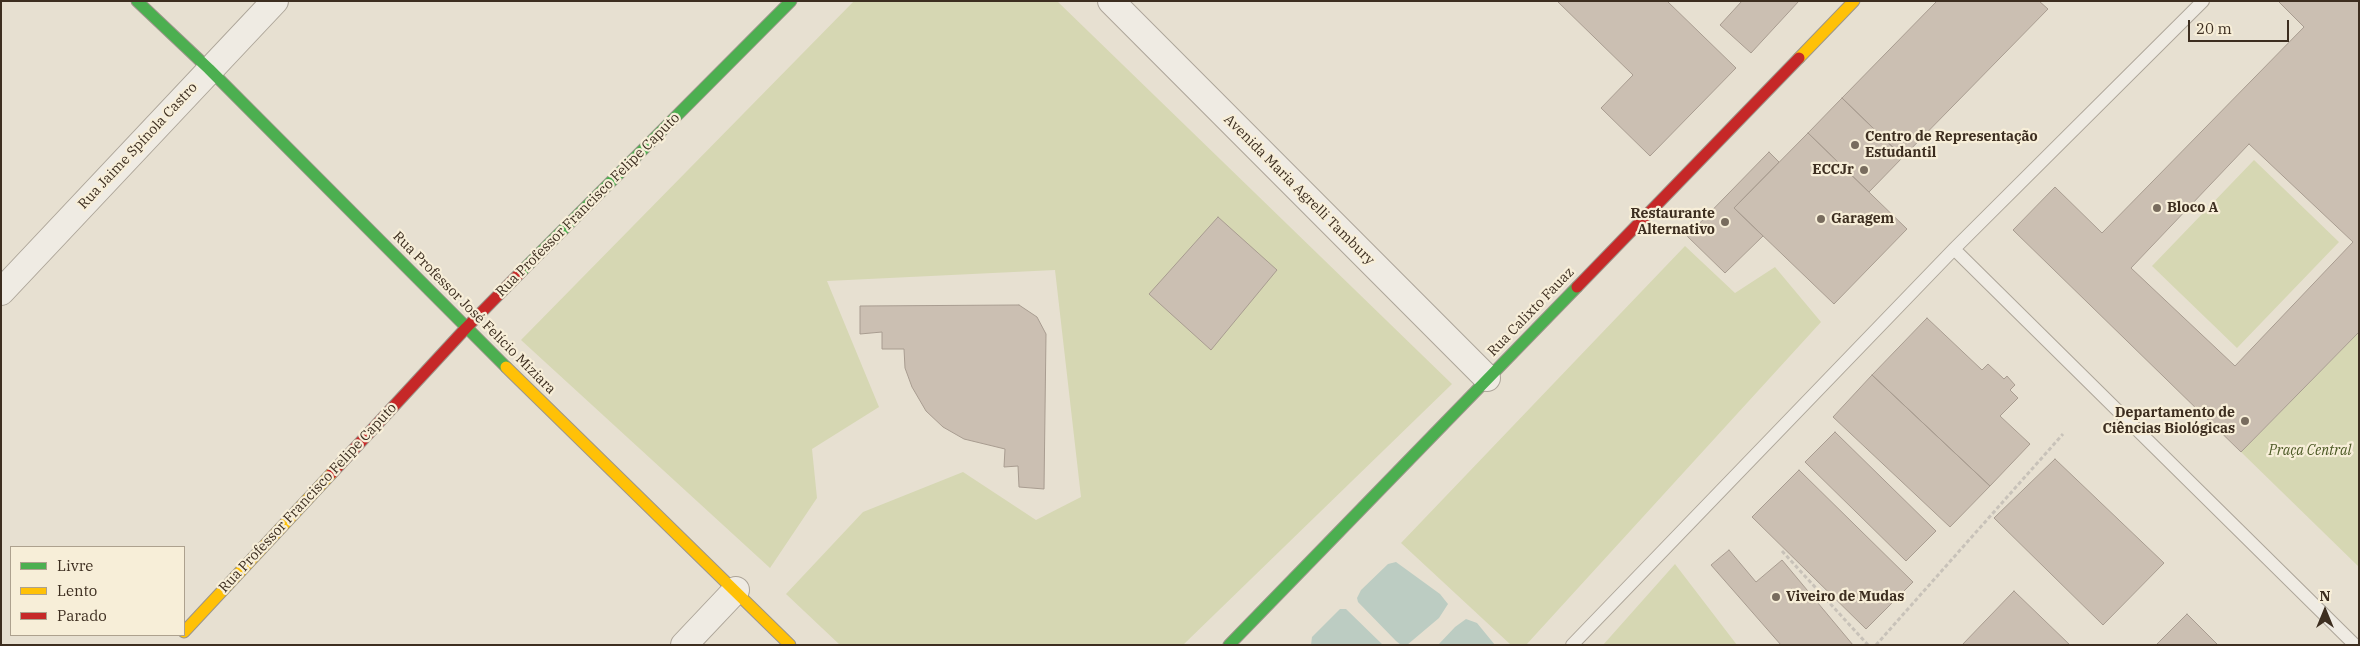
<!DOCTYPE html>
<html>
<head>
<meta charset="utf-8">
<style>
	body { margin:0 }
	#map { position:relative; width:2360px; height:646px; overflow:hidden; background:#e7e0d1; font-family:"IBM Plex Serif",serif }
	canvas { display:block }
	.frame { position:absolute; inset:0; border:2px solid #3d2e20; pointer-events:none }
	.legend { position:absolute; left:10px; top:546px; width:175px; height:90px; box-sizing:border-box; background:#f7eed8; border:1px solid #ada18e; margin:0; padding:6px 9px; list-style:none; font-size:15px; color:#3d2e20 }
	.legend li { display:flex; align-items:center; gap:10px; height:25px }
	.legend b { width:25px; border:1px solid #ada18e }
	.north { position:absolute; left:2300px; top:586px; width:50px; height:50px; -webkit-text-stroke:4px #f7eed8; paint-order:stroke; rotate:0deg; font-size:14px; font-weight:700; line-height:20px; text-align:center; color:#3d2e20 }
	.north::after { content:''; display:block; margin:auto; width:18px; height:22px; background:#3d2e20; clip-path:polygon(50% 0,100% 100%,50% 72%,0 100%) }
	.scale { position:absolute; left:2188px; top:20px; width:101px; height:22px; box-sizing:border-box; border:2px solid #3d2e20; border-top:0; padding-left:6px; font-size:15px; line-height:18px; white-space:nowrap; color:#3d2e20; -webkit-text-stroke:4px #f7eed8; paint-order:stroke }
</style>
</head>
<body>
<div id="map">
<canvas width="2360" height="646"></canvas>
<div class="frame"></div>
<ul class="legend">
<li><b style="height:6px;background:#4caf50"></b>Livre</li>
<li><b style="height:6px;background:#ffc107"></b>Lento</li>
<li><b style="height:6px;background:#c62828"></b>Parado</li>
</ul>
<div class="north">N</div>
<div class="scale">20 m</div>
</div>
<script>
const c = document.querySelector('canvas').getContext('2d');
c.lineJoin = 'round';
function fillPath(path, color) { c.fillStyle = color; c.fill(path, 'evenodd'); }
const poly = rows => new Path2D(rows.map(r => 'M' + r).join(''));
function stroke(path, color, width, dash) { c.strokeStyle = color; c.lineWidth = width; c.lineCap = dash ? 'butt' : 'round'; c.setLineDash(dash || []); c.stroke(path); }
function label(font, color, halo, rows, align = 'center') {
  c.font = font + ' "IBM Plex Serif",serif'; c.lineWidth = 4.5; c.setLineDash([]); c.textBaseline = 'middle'; c.strokeStyle = halo; c.fillStyle = color; for (const [text, x, y, turn = 0] of rows) {
    c.save(); c.translate(x, y); c.rotate((+turn || 0) * Math.PI / 180); c.textAlign = isNaN(turn) ? turn : align; if (halo) c.strokeText(text, 0, 0); c.fillText(text, 0, 0); c.restore();
  }
}
fillPath(poly([
	[854,1,1057,1,1452,384,1183,645,840,645,786,594,863,512,963,472,1036,520,1081,497,1055,270,827,281,879,407,812,449,817,498,770,568,521,340],
	[2254,160,2339,242,2237,348,2152,266],
	[1685,246,1735,293,1775,267,1821,322,1526,645,1511,645,1401,543],
	[2359,332,2359,567,2241,452],
	[1675,564,1737,645,1603,645]
]), '#d6d7b3');
fillPath(poly([
	[1396,562,1440,594,1448,604,1439,618,1407,645,1401,645,1396,641,1358,602,1357,598,1361,590,1388,564],
	[1340,609,1346,609,1383,645,1311,645,1312,637],
	[1466,619,1477,623,1495,645,1438,645,1455,627]
]), '#bcccc2');
const building = poly([
	[1557,1,1667,1,1736,68,1650,156,1601,108,1633,75,1557,1],
	[1742,1,1799,1,1751,53,1720,25,1742,1],
	[1937,1,2039,1,2048,9,1903,157,1842,98,1937,1],
	[2278,1,2359,1,2359,332,2241,452,2013,230,2055,187,2102,233,2304,27,2278,1],
	[2249,144,2353,242,2235,366,2131,268,2249,144],
	[1842,98,1903,157,1869,192,1808,133,1842,98],
	[1808,133,1907,229,1834,304,1734,208,1808,133],
	[1769,152,1779,162,1734,208,1763,236,1725,273,1687,236,1769,152],
	[1218,217,1277,270,1211,350,1149,294,1218,217],
	[1019,305,1037,317,1046,334,1044,489,1019,487,1018,466,1004,467,1005,449,964,439,943,427,926,411,912,387,905,368,904,349,882,349,882,332,860,334,860,306,1019,305],
	[1927,318,1982,370,1988,364,2004,379,2007,376,2015,385,2010,390,2018,398,2000,416,2030,444,1990,486,1872,375,1927,318],
	[1872,375,1990,486,1950,527,1833,417,1872,375],
	[1835,432,1936,531,1906,561,1805,462,1835,432],
	[2055,459,2164,563,2103,625,1994,518,2055,459],
	[1799,470,1913,582,1866,629,1752,517,1799,470],
	[1729,550,1756,582,1782,560,1853,645,1781,645,1711,565,1729,550],
	[2014,591,2070,645,1962,645,2014,591],
	[2187,614,2218,645,2156,645,2187,614]
]);
fillPath(building, '#cbbfb2');
stroke(building, '#a89c90', 1);
const lane = poly([
	[1954,249,2355,645],
	[1572,645,1954,249,2203,1]
]);
const street = poly([
	[1111,1,1487,378],
	[1,292,275,1],
	[684,645,736,590]
]);
const fast = poly([
	[137,1,209,69,506,367],
	[520,273,791,1],
	[1229,645,1577,287]
]);
const slow = poly([
	[1799,58,1854,1],
	[506,367,790,645],
	[184,632,332,473]
]);
const jam = poly([
	[1577,287,1799,58],
	[332,473,466,328,520,273]
]);
stroke(lane, '#ada599', 14);
stroke(street, '#ada599', 28);
stroke(fast, '#9c958a', 13);
stroke(slow, '#9c958a', 13);
stroke(jam, '#9c958a', 13);
stroke(poly([
	[1782,551,1868,645],
	[1876,645,2063,434]
]), '#c8c2b9', 3, [4, 2.5]);
stroke(lane, '#efebe3', 12);
stroke(street, '#efebe3', 26);
stroke(fast, '#4caf50', 11);
stroke(slow, '#ffc107', 11);
stroke(jam, '#c62828', 11);
for (const [x, y, r, color] of [
	[1855,145,5,"#786c5e"],
	[1864,170,5,"#786c5e"],
	[2157,208,5,"#786c5e"],
	[1821,219,5,"#786c5e"],
	[1725,222,5,"#786c5e"],
	[2245,421,5,"#786c5e"],
	[1776,597,5,"#786c5e"]
]) { const dot = new Path2D(); dot.arc(x, y, r, 0, 2 * Math.PI); c.fillStyle = color; c.fill(dot); stroke(dot, '#f7eed8', 2); }
label('bold 14px', '#3d2e20', '#f7eed8', [
	["Centro de Representação",1865,137],
	["Estudantil",1865,153],
	["ECCJr",1854,170,"right"],
	["Bloco A",2167,208],
	["Restaurante",1715,214,"right"],
	["Alternativo",1715,230,"right"],
	["Garagem",1831,219],
	["Departamento de",2235,413,"right"],
	["Ciências Biológicas",2235,429,"right"],
	["Viveiro de Mudas",1786,597]
], 'left');
label('14px', '#3d2e20', '#f7eed8', [
	["Rua Jaime Spínola Castro",138,146,-47],
	["Avenida Maria Agrelli Tambury",1299,190,45],
	["Rua Professor Francisco Felipe Caputo",588,205,-45],
	["Rua Calixto Fauaz",1531,312,-46],
	["Rua Professor José Felício Miziara",474,313,45],
	["Rua Professor Francisco Felipe Caputo",308,498,-47]
]);
label('italic 14px', '#4d5a26', '#f7eed8', [
	["Praça Central",2310,451]
]);
</script>
</body>
</html>
